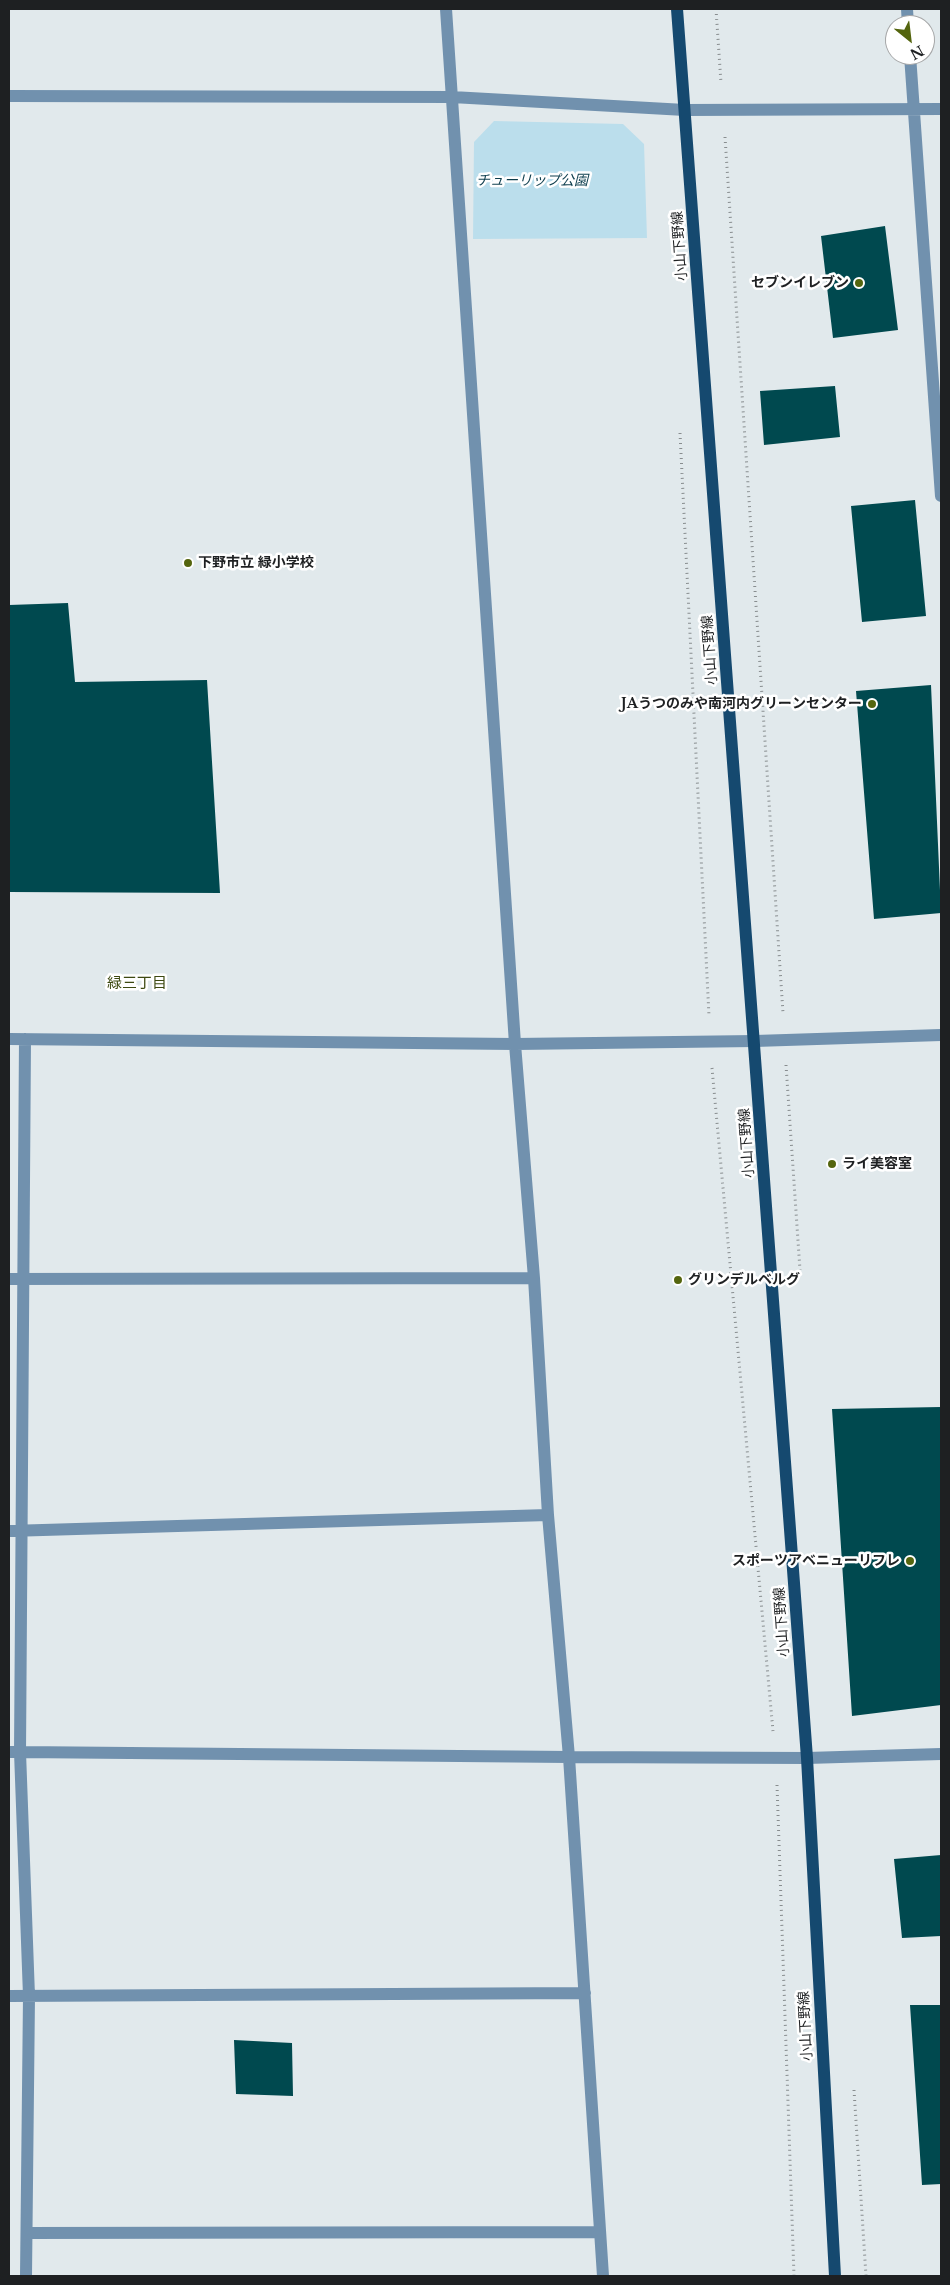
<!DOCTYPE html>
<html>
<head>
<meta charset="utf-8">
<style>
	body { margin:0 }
	#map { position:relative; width:950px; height:2285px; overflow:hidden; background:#e1e9ec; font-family:"Libre Baskerville",serif }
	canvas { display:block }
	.frame { position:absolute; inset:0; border:10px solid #1e2022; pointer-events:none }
	.north { position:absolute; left:885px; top:15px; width:50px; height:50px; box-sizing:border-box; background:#fff; border:1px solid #a5a6a7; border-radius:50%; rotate:151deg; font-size:14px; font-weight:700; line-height:20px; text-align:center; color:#1e2022 }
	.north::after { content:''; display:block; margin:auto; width:18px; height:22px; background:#54650e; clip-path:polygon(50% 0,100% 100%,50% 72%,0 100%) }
</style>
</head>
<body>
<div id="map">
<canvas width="950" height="2285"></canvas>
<div class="frame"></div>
<div class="north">N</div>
</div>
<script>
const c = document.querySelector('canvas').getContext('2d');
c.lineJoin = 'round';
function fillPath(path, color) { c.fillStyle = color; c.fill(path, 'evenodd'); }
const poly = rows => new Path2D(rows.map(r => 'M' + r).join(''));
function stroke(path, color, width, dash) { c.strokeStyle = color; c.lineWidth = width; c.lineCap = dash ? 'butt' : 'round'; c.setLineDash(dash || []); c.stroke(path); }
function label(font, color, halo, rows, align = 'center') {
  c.font = font + ' "Libre Baskerville","Noto Sans JP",serif'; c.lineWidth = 5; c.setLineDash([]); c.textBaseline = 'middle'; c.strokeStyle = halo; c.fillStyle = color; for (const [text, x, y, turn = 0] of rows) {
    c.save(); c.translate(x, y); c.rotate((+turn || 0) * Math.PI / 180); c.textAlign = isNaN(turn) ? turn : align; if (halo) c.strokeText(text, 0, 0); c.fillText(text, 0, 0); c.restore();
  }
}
fillPath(poly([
	[494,121,623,124,644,144,647,238,473,239,474,142]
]), '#bbdeec');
fillPath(poly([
	[885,226,898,330,833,338,821,236],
	[835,386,840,437,764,445,760,391],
	[915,500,926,616,862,622,851,506],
	[68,603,75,682,207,680,220,893,9,892,9,605],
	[931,685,941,913,874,919,856,691],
	[941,1407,941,1705,852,1716,832,1409],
	[941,1855,941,1936,902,1938,894,1859],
	[910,2005,941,2005,941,2184,922,2185],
	[234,2040,292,2043,293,2096,236,2094]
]), '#00494f');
stroke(poly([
	[716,9,721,83],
	[725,137,783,1013],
	[680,433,709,1016],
	[786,1065,800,1270],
	[712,1068,773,1731],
	[777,1785,794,2276],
	[854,2090,866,2276]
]), '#888d8f', 3, [1, 4]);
stroke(poly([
	[446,9,515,1044,534,1278,548,1515,569,1757,603,2276],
	[907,9,908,25],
	[910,55,941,496],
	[9,96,452,97,685,110,941,109],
	[9,1039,515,1044,755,1041,941,1035],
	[9,1279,534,1278],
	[9,1531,548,1515],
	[9,1752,20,1752,25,1039],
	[9,1996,585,1993],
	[27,2233,600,2232],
	[26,2276,29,1996,20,1752,569,1757,807,1758,941,1754]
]), '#7191ae', 12);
stroke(poly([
	[677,9,807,1758,835,2276]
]), '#15496f', 12);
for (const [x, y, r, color] of [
	[859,283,5,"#54650e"],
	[188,563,5,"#54650e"],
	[872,704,5,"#54650e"],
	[832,1164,5,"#54650e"],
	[678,1280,5,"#54650e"],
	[910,1561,5,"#54650e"]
]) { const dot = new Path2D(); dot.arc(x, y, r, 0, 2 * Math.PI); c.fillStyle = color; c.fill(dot); stroke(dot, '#fff', 2); }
label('italic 14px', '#0b3c4c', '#fff', [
	["チューリップ公園",532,181]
]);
label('14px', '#1e2022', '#fff', [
	["小山下野線",680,246,-94],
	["小山下野線",710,650,-94],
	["小山下野線",747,1143,-94],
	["小山下野線",782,1622,-94],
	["小山下野線",806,2026,-93]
]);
label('bold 14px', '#1e2022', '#fff', [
	["セブンイレブン",849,283],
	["下野市立 緑小学校",198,563,"left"],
	["JAうつのみや南河内グリーンセンター",862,704],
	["ライ美容室",842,1164,"left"],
	["グリンデルベルグ",688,1280,"left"],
	["スポーツアベニューリフレ",900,1561]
], 'right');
label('15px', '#3d4911', '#fff', [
	["緑三丁目",137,984]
]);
</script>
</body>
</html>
